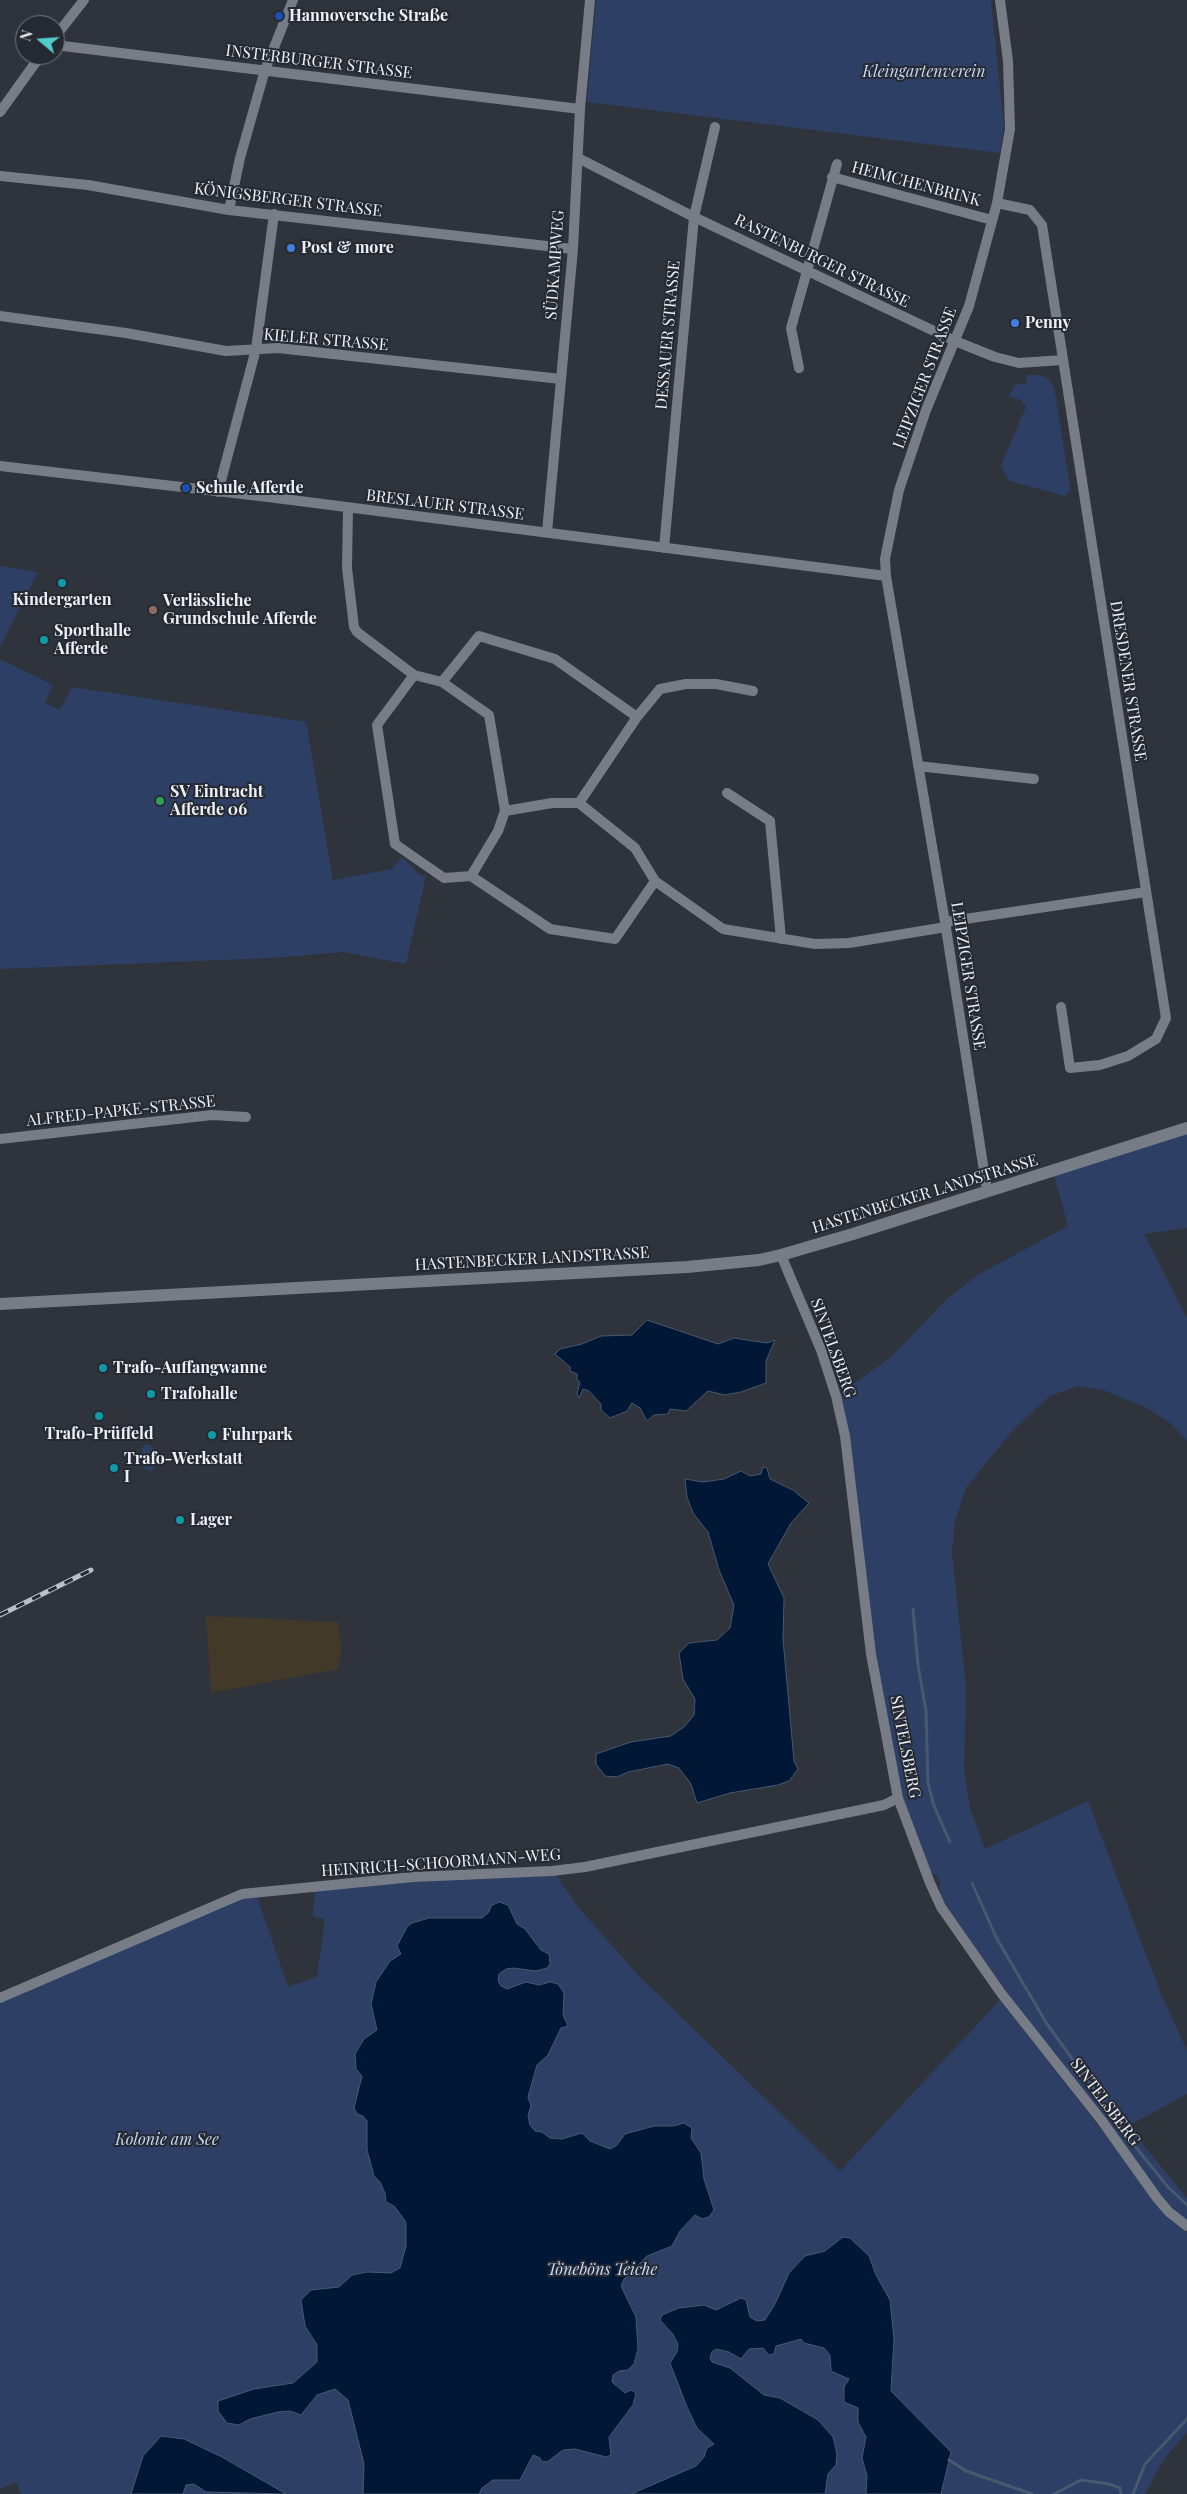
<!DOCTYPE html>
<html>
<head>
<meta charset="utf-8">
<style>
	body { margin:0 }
	#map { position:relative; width:1187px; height:2494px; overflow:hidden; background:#2e333c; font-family:"Playfair Display",serif }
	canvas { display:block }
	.north { position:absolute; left:15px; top:15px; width:50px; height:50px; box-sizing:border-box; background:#252932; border:1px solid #757980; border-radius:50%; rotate:288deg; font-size:14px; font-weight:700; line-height:20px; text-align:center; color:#edf0f6 }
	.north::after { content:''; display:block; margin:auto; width:18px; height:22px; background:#52cdcd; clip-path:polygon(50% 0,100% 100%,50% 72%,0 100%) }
</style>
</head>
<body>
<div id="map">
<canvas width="1187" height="2494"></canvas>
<div class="north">N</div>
</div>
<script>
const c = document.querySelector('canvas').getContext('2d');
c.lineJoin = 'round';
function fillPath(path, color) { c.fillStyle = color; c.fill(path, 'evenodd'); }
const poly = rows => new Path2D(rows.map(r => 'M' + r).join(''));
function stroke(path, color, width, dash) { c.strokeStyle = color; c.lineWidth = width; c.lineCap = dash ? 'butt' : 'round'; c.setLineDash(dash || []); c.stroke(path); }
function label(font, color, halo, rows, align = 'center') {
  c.font = font + ' "Playfair Display",serif'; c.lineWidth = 4; c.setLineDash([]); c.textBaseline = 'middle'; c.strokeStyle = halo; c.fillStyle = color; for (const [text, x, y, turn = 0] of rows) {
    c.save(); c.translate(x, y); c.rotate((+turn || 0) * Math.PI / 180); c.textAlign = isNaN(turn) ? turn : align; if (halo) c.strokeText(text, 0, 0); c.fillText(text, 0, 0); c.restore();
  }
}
fillPath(poly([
	[206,1616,339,1622,341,1653,338,1669,211,1693]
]), '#423928');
fillPath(poly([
	[596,0,991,0,1004,126,1000,153,587,102],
	[1027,375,1040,375,1048,379,1054,387,1071,491,1065,496,1009,481,1001,465,1026,407,1021,400,1008,396,1016,384,1026,384],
	[0,566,38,572,0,647],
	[0,659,53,685,45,703,60,710,72,687,306,722,333,880,392,869,402,857,420,875,426,876,406,964,344,952,273,958,0,969],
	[1187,1127,1187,1228,1144,1234,1187,1318,1187,1441,1169,1422,1145,1407,1103,1390,1078,1386,1050,1396,1013,1430,966,1488,955,1521,952,1552,966,1688,964,1768,970,1808,985,1849,1088,1801,1161,1994,1187,2050,1187,2094,1132,2124,1142,2143,1187,2198,1187,2221,1161,2196,987,1966,941,1897,939,1878,930,1871,902,1794,871,1654,836,1396,890,1358,946,1300,976,1276,1068,1226,1053,1171],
	[144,1444,150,1445,156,1452,157,1460,152,1472,145,1469,143,1461,141,1452],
	[554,1872,579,1908,639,1976,840,2171,1000,2000,1092,2117,1153,2199,1187,2232,1187,2432,1164,2459,1145,2494,21,2494,16,2482,0,2489,0,2001,256,1893,288,1987,317,1977,325,1919,313,1917,315,1890,417,1880]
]), '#2e3f65');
const water = poly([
	[647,1320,718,1344,734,1338,767,1343,775,1340,766,1361,766,1383,741,1392,725,1395,708,1391,686,1411,670,1409,668,1414,654,1415,647,1421,640,1408,632,1403,627,1411,610,1418,601,1410,601,1404,589,1391,583,1389,579,1398,577,1394,580,1382,577,1380,577,1374,570,1371,570,1367,555,1354,560,1349,582,1344,601,1336,632,1335,647,1320],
	[763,1467,767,1468,770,1479,793,1490,809,1503,791,1523,768,1564,784,1598,783,1639,794,1761,798,1769,789,1781,778,1785,730,1793,697,1803,691,1784,679,1768,668,1764,628,1772,617,1777,605,1776,596,1764,596,1754,631,1742,671,1736,685,1726,694,1715,695,1699,683,1679,679,1653,689,1643,717,1640,730,1628,734,1605,719,1570,708,1532,693,1513,687,1497,685,1479,703,1482,724,1479,741,1471,750,1476,761,1474,763,1467],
	[499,1902,508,1905,517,1924,525,1929,541,1950,549,1954,550,1964,547,1968,536,1971,513,1968,506,1969,499,1974,498,1981,501,1986,507,1989,526,1982,539,1985,550,1982,558,1984,564,1993,563,2015,568,2026,561,2028,548,2055,537,2065,528,2097,531,2106,528,2115,530,2125,535,2131,542,2132,550,2138,562,2139,582,2133,590,2141,610,2149,616,2146,625,2134,654,2126,674,2126,684,2123,692,2128,691,2138,701,2153,704,2179,714,2210,709,2217,702,2219,695,2215,680,2231,672,2246,647,2256,624,2279,621,2286,636,2317,638,2349,634,2364,628,2370,619,2371,613,2375,612,2382,625,2393,631,2390,636,2393,633,2405,609,2437,611,2455,606,2457,575,2449,563,2450,547,2462,541,2461,540,2458,533,2455,520,2480,493,2480,482,2488,479,2494,363,2494,364,2464,348,2400,335,2389,317,2395,301,2415,290,2411,278,2412,250,2419,239,2425,227,2423,218,2411,218,2401,254,2389,293,2383,317,2362,317,2345,305,2326,301,2300,311,2290,339,2287,352,2275,367,2272,391,2273,400,2268,406,2246,406,2222,394,2206,386,2202,385,2193,380,2182,374,2176,367,2150,367,2121,363,2116,357,2114,354,2108,362,2076,356,2069,355,2054,364,2039,377,2030,371,2004,376,1982,390,1961,401,1954,397,1946,407,1927,412,1923,429,1918,482,1918,489,1912,491,1906,499,1902],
	[843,2237,850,2238,869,2256,876,2275,890,2300,894,2339,891,2391,951,2452,941,2494,866,2494,867,2476,862,2458,866,2437,858,2422,858,2408,844,2402,844,2387,849,2379,831,2371,830,2355,824,2348,804,2343,801,2339,776,2346,774,2354,769,2355,763,2348,749,2349,741,2359,729,2352,716,2349,712,2352,710,2358,712,2362,730,2368,764,2395,780,2398,818,2420,833,2437,837,2454,836,2465,828,2474,825,2494,631,2494,696,2466,704,2457,707,2448,714,2444,697,2428,687,2407,670,2363,677,2352,678,2344,672,2333,660,2320,662,2315,679,2308,704,2305,716,2310,741,2298,746,2300,750,2317,757,2321,765,2320,775,2304,789,2273,805,2256,825,2251,843,2237],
	[161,2436,184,2439,222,2457,286,2494,206,2492,194,2484,186,2485,183,2494,131,2494,143,2456,161,2436]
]);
fillPath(water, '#001735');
stroke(water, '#47586f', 1);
stroke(poly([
	[913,1609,918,1665,926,1711,928,1783,934,1806,950,1842],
	[972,1883,997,1939,1047,2024,1139,2151,1168,2187,1187,2205],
	[949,2460,966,2471,1032,2494],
	[1054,2494,1081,2480,1109,2484,1120,2488,1121,2494],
	[1133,2494,1145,2464,1187,2419]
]), '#47586f', 3);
stroke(poly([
	[55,37,84,0],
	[55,45,580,109],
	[0,112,41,55],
	[578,158,694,217,955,341,995,357,1019,363,1062,360],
	[0,176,88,185,229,210,573,249],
	[832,177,992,220],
	[997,203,1030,210,1042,225,1166,1018,1156,1039,1128,1056,1100,1065,1070,1068,1061,1007],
	[229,210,240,158,265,70,293,0],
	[0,316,126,333,226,351,278,348,561,379],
	[799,368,791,328,837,164],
	[0,466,268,497,886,576],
	[218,492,256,349,274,214],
	[348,508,347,568,354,627,357,632,414,675,442,682,489,715,505,811,552,803,579,803,635,848,655,881,723,929,815,944,849,943,946,927],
	[547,532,573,249,580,109,590,0],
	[664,548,694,217,715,127],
	[414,675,377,725,395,844,444,878,471,876,550,929,615,939,655,881],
	[442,682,479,636,555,659,637,717],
	[918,766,1034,779],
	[727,793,770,821,781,939],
	[579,803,637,717,660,689,686,684,716,684,753,691],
	[471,876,498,831,505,811],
	[945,922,1146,892],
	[0,1139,212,1115,246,1117],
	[987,1190,945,922,886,576,885,559,899,490,926,410,969,306,997,203,1010,129,1008,61,1000,0],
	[781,1255,821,1350,836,1396,845,1436,871,1654,898,1798,930,1883,941,1907,1001,1993,1102,2121,1157,2198,1169,2212,1187,2226],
	[0,1998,242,1894,413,1877,552,1871,585,1867,884,1805,898,1798]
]), '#777c86', 10);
stroke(poly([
	[0,1304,687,1267,759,1260,781,1255,853,1234,1187,1128]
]), '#777c86', 12);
const rail = poly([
	[0,1615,91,1570]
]);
stroke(rail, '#bcc0c7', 5);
stroke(rail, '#252932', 3, [9]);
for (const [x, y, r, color] of [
	[279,16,5,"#1a4fb4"],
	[291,248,5,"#3f7fe0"],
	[1015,323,5,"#3f7fe0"],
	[186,488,5,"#1a4fb4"],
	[62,583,5,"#0f9aa8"],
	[153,610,5,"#8d6e63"],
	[44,640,5,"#0f9aa8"],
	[160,801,5,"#2e9e5b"],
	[103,1368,5,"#0f9aa8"],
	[151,1394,5,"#0f9aa8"],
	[99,1416,5,"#0f9aa8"],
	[212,1435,5,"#0f9aa8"],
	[114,1468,5,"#0f9aa8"],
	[180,1520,5,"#0f9aa8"]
]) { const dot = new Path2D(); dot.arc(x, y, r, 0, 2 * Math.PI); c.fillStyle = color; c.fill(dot); stroke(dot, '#252932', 2); }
label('bold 16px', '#edf0f6', '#252932', [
	["Hannoversche Straße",289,16],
	["Post & more",301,248],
	["Penny",1025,323],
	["Schule Afferde",196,488],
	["Kindergarten",62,600,"center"],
	["Verlässliche",163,601],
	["Grundschule Afferde",163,619],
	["Sporthalle",54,631],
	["Afferde",54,649],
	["SV Eintracht",170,792],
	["Afferde 06",170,810],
	["Trafo-Auffangwanne",113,1368],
	["Trafohalle",161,1394],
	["Trafo-Prüffeld",99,1434,"center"],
	["Fuhrpark",222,1435],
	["Trafo-Werkstatt",124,1459],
	["I",124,1477],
	["Lager",190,1520]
], 'left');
label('16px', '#edf0f6', '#252932', [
	["INSTERBURGER STRASSE",319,62,7],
	["HEIMCHENBRINK",916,184,15],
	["KÖNIGSBERGER STRASSE",288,200,7],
	["RASTENBURGER STRASSE",822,261,26],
	["SÜDKAMPWEG",555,265,-86],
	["DESSAUER STRASSE",668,335,-85],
	["KIELER STRASSE",326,340,5],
	["LEIPZIGER STRASSE",925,378,-69],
	["BRESLAUER STRASSE",445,505,7],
	["DRESDENER STRASSE",1128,681,81],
	["LEIPZIGER STRASSE",968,976,81],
	["ALFRED-PAPKE-STRASSE",121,1111,-6],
	["HASTENBECKER LANDSTRASSE",925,1194,-17],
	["HASTENBECKER LANDSTRASSE",532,1259,-3],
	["SINTELSBERG",833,1348,70],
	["SINTELSBERG",905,1747,79],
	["HEINRICH-SCHOORMANN-WEG",441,1863,-4],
	["SINTELSBERG",1105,2102,53]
]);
label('italic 16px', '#c7d7f6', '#252932', [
	["Kleingartenverein",924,72],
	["Kolonie am See",167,2140],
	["Töneböns Teiche",602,2270]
]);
</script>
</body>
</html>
